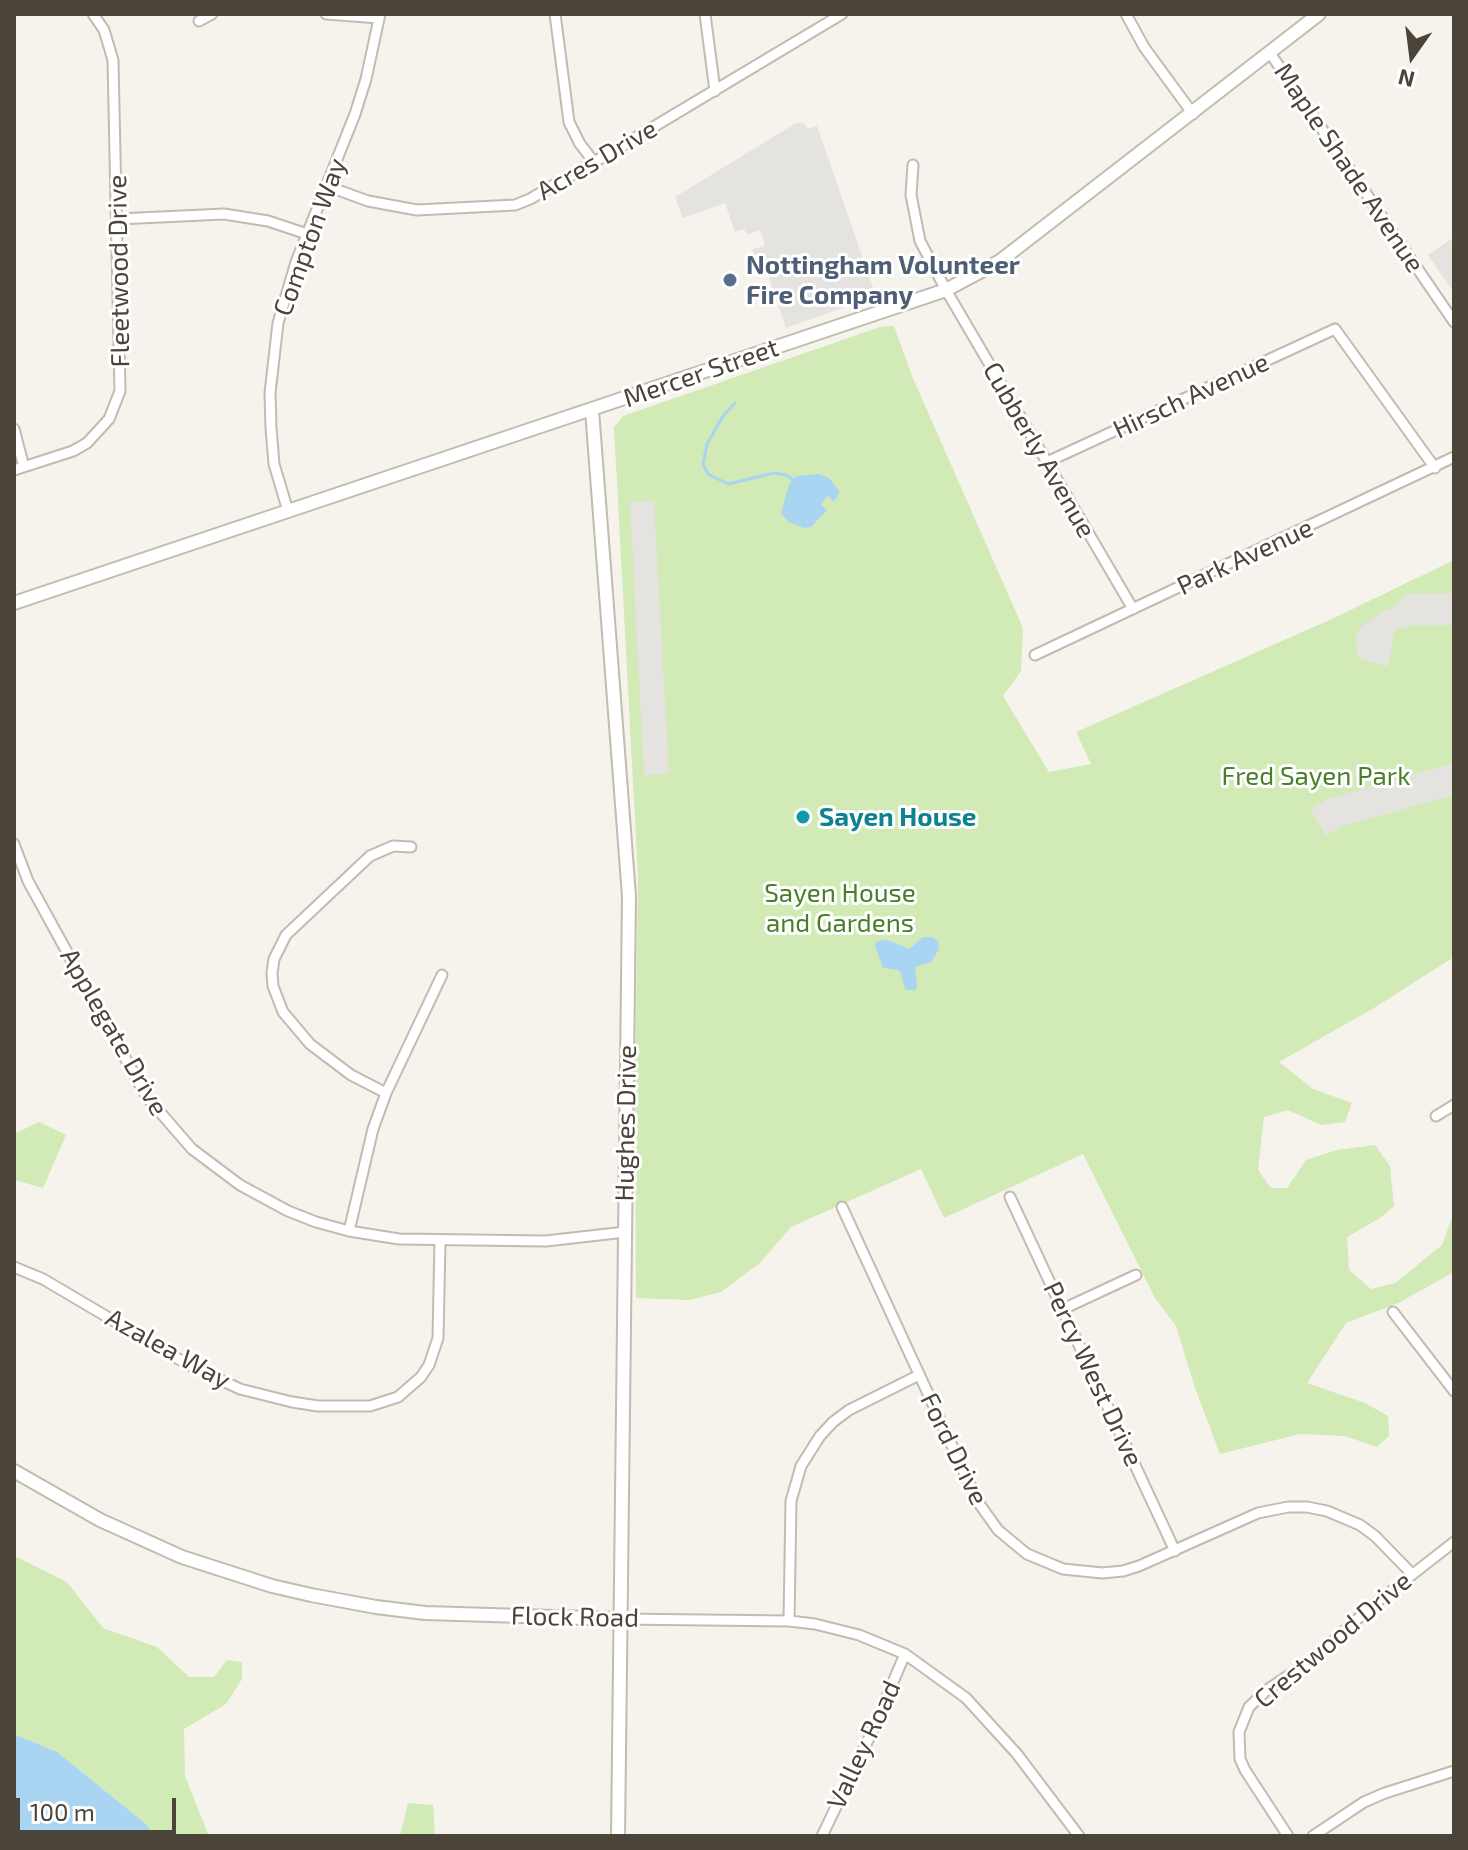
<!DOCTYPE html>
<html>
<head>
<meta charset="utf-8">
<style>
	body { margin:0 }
	#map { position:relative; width:1468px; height:1850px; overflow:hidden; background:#f6f3ec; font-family:"Exo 2",sans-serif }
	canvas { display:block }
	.frame { position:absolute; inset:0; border:16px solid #4b4439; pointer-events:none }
	.north { position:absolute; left:1372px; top:16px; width:80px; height:80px; -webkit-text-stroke:6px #fff; paint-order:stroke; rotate:194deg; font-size:22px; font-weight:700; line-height:32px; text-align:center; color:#4b4439 }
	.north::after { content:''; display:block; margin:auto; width:28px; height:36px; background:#4b4439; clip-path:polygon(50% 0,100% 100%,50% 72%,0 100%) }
	.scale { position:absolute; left:16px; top:1798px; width:160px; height:36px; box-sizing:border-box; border:4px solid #4b4439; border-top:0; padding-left:10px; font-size:24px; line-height:28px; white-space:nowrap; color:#4b4439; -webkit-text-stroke:6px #fff; paint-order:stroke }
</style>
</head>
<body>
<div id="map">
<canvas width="1468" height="1850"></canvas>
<div class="frame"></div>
<div class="north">N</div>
<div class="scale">100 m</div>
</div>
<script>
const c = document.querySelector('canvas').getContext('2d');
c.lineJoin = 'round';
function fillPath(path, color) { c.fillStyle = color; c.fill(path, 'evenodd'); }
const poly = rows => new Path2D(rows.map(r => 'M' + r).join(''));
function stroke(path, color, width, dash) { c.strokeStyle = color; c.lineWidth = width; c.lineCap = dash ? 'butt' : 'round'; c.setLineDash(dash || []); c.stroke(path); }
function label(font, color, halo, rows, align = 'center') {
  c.font = font + ' "Exo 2",sans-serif'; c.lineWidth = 6; c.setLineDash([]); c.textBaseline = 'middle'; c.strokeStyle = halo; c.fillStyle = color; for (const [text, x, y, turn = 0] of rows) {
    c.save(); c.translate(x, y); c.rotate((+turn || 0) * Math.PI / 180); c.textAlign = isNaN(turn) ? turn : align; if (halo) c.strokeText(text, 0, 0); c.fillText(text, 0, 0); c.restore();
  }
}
fillPath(poly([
	[894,326,912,376,1023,628,1021,671,1003,696,1049,772,1091,764,1076,732,1334,618,1454,560,1454,957,1374,1008,1279,1062,1313,1089,1352,1103,1345,1122,1321,1125,1288,1110,1264,1117,1258,1170,1271,1188,1287,1188,1306,1160,1337,1150,1375,1145,1390,1166,1394,1206,1380,1218,1347,1237,1349,1270,1371,1289,1395,1283,1442,1245,1454,1212,1454,1272,1398,1303,1346,1323,1307,1383,1365,1403,1388,1416,1389,1436,1377,1447,1345,1436,1300,1434,1220,1454,1195,1388,1176,1326,1155,1298,1083,1154,944,1218,921,1169,791,1227,760,1263,721,1292,690,1300,636,1298,635,1089,638,875,614,427,623,416,880,327],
	[39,1122,66,1135,43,1188,14,1180,14,1134],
	[17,1557,67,1582,103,1628,157,1647,189,1677,214,1677,227,1660,242,1662,242,1679,226,1704,184,1729,185,1776,209,1836,154,1836,146,1824,57,1752,14,1734,14,1560],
	[408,1803,433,1805,435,1836,400,1836]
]), '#d2eab5');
fillPath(poly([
	[796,123,804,123,808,129,817,126,876,296,786,328,767,272,775,269,772,258,758,261,752,250,765,245,760,230,747,235,744,229,735,232,725,203,683,218,675,197],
	[1454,237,1454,293,1428,255],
	[654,501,669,774,644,775,630,502],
	[1454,593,1454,625,1408,625,1407,628,1395,629,1388,667,1357,657,1356,635,1361,627,1382,612,1393,608,1406,594],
	[1454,763,1454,795,1340,827,1326,836,1310,809,1327,799]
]), '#e5e3e0');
fillPath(poly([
	[819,474,829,478,840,492,834,501,827,496,821,505,827,510,811,527,804,528,789,522,781,513,789,485,796,476],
	[923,937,932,937,938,941,939,949,931,962,915,967,917,986,915,990,909,990,905,989,901,973,898,970,883,968,875,946,877,941,887,940,909,949],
	[14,1734,57,1752,146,1824,154,1836,14,1836]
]), '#a9d4f2');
stroke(poly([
	[735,403,723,416,707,444,703,464,708,474,728,484,774,473,786,475,793,480]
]), '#a9d4f2', 3);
const minor = poly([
	[326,14,379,18],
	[555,14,569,122,580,144,594,162],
	[705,14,715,91],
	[1126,14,1144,47,1193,114],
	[199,21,212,14],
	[1270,53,1454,322],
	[913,165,911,195,920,241,946,290,1133,609],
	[327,186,368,201,417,210,515,205,530,199,615,150,842,14],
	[118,219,224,214,268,221,307,234],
	[14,429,24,467],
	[1047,462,1335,329,1435,468],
	[14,470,73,451,87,443,109,419,120,391,113,60,104,30,93,14],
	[288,511,274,464,271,428,270,393,278,323,296,262,355,114,366,79,380,14],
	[1035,655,1454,457],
	[14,844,28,881,146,1096,192,1149,240,1185,288,1211,316,1222,349,1231,399,1239,546,1241,625,1232],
	[386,1093,351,1075,310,1044,283,1012,273,986,272,973,274,959,286,935,370,856,393,846,411,847],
	[1436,1116,1454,1105],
	[1010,1197,1175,1551],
	[842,1207,978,1502,998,1530,1027,1554,1063,1569,1102,1573,1123,1571,1139,1566,1258,1513,1288,1507,1307,1507,1327,1511,1360,1525,1375,1536,1412,1574],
	[349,1231,373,1129,386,1093,442,975],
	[14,1267,43,1279,187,1364,240,1389,292,1402,318,1406,370,1406,398,1397,421,1377,429,1365,438,1338,440,1241],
	[1063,1309,1136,1275],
	[1393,1312,1454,1391],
	[620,1619,789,1621,815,1624,859,1635,905,1654,966,1698,1017,1754,1079,1836],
	[789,1621,791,1501,801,1466,820,1436,833,1422,849,1410,919,1375],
	[822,1836,870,1736,905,1654],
	[1288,1836,1245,1770,1240,1759,1239,1732,1249,1707,1267,1690,1313,1659,1372,1606,1454,1542],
	[1313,1836,1364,1802,1385,1793,1454,1771]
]);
const tertiary = poly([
	[592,410,629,896,618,1836],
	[14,603,946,290,1000,261,1319,14],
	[14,1471,100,1520,182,1557,272,1586,311,1595,376,1607,425,1613,620,1619]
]);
stroke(minor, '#c2bbae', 13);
stroke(tertiary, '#c2bbae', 16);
stroke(minor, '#fff', 9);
stroke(tertiary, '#fff', 12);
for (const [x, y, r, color] of [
	[730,280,8,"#5c6f8a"],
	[803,817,8,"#0f9aa8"]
]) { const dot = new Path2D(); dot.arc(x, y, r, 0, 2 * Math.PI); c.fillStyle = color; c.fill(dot); stroke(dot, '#fff', 3); }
label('26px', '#4b4439', '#fff', [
	["Acres Drive",597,160,-30],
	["Maple Shade Avenue",1349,168,56],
	["Compton Way",310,237,-70],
	["Fleetwood Drive",119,271,-91],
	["Mercer Street",701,373,-19],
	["Hirsch Avenue",1191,396,-25],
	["Cubberly Avenue",1039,450,60],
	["Park Avenue",1245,557,-25],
	["Applegate Drive",114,1032,60],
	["Hughes Drive",626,1123,-89],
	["Azalea Way",168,1349,29],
	["Percy West Drive",1093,1374,65],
	["Ford Drive",954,1449,64],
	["Flock Road",575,1617,1],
	["Crestwood Drive",1333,1640,-40],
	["Valley Road",864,1745,-65]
]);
label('bold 26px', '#4e5e75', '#fff', [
	["Nottingham Volunteer",746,265],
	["Fire Company",746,295]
], 'left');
label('26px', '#4a7f2a', '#fff', [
	["Fred Sayen Park",1316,776],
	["Sayen House",840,893],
	["and Gardens",840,923]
]);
label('bold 26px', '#0d838f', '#fff', [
	["Sayen House",819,817]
], 'left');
</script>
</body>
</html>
